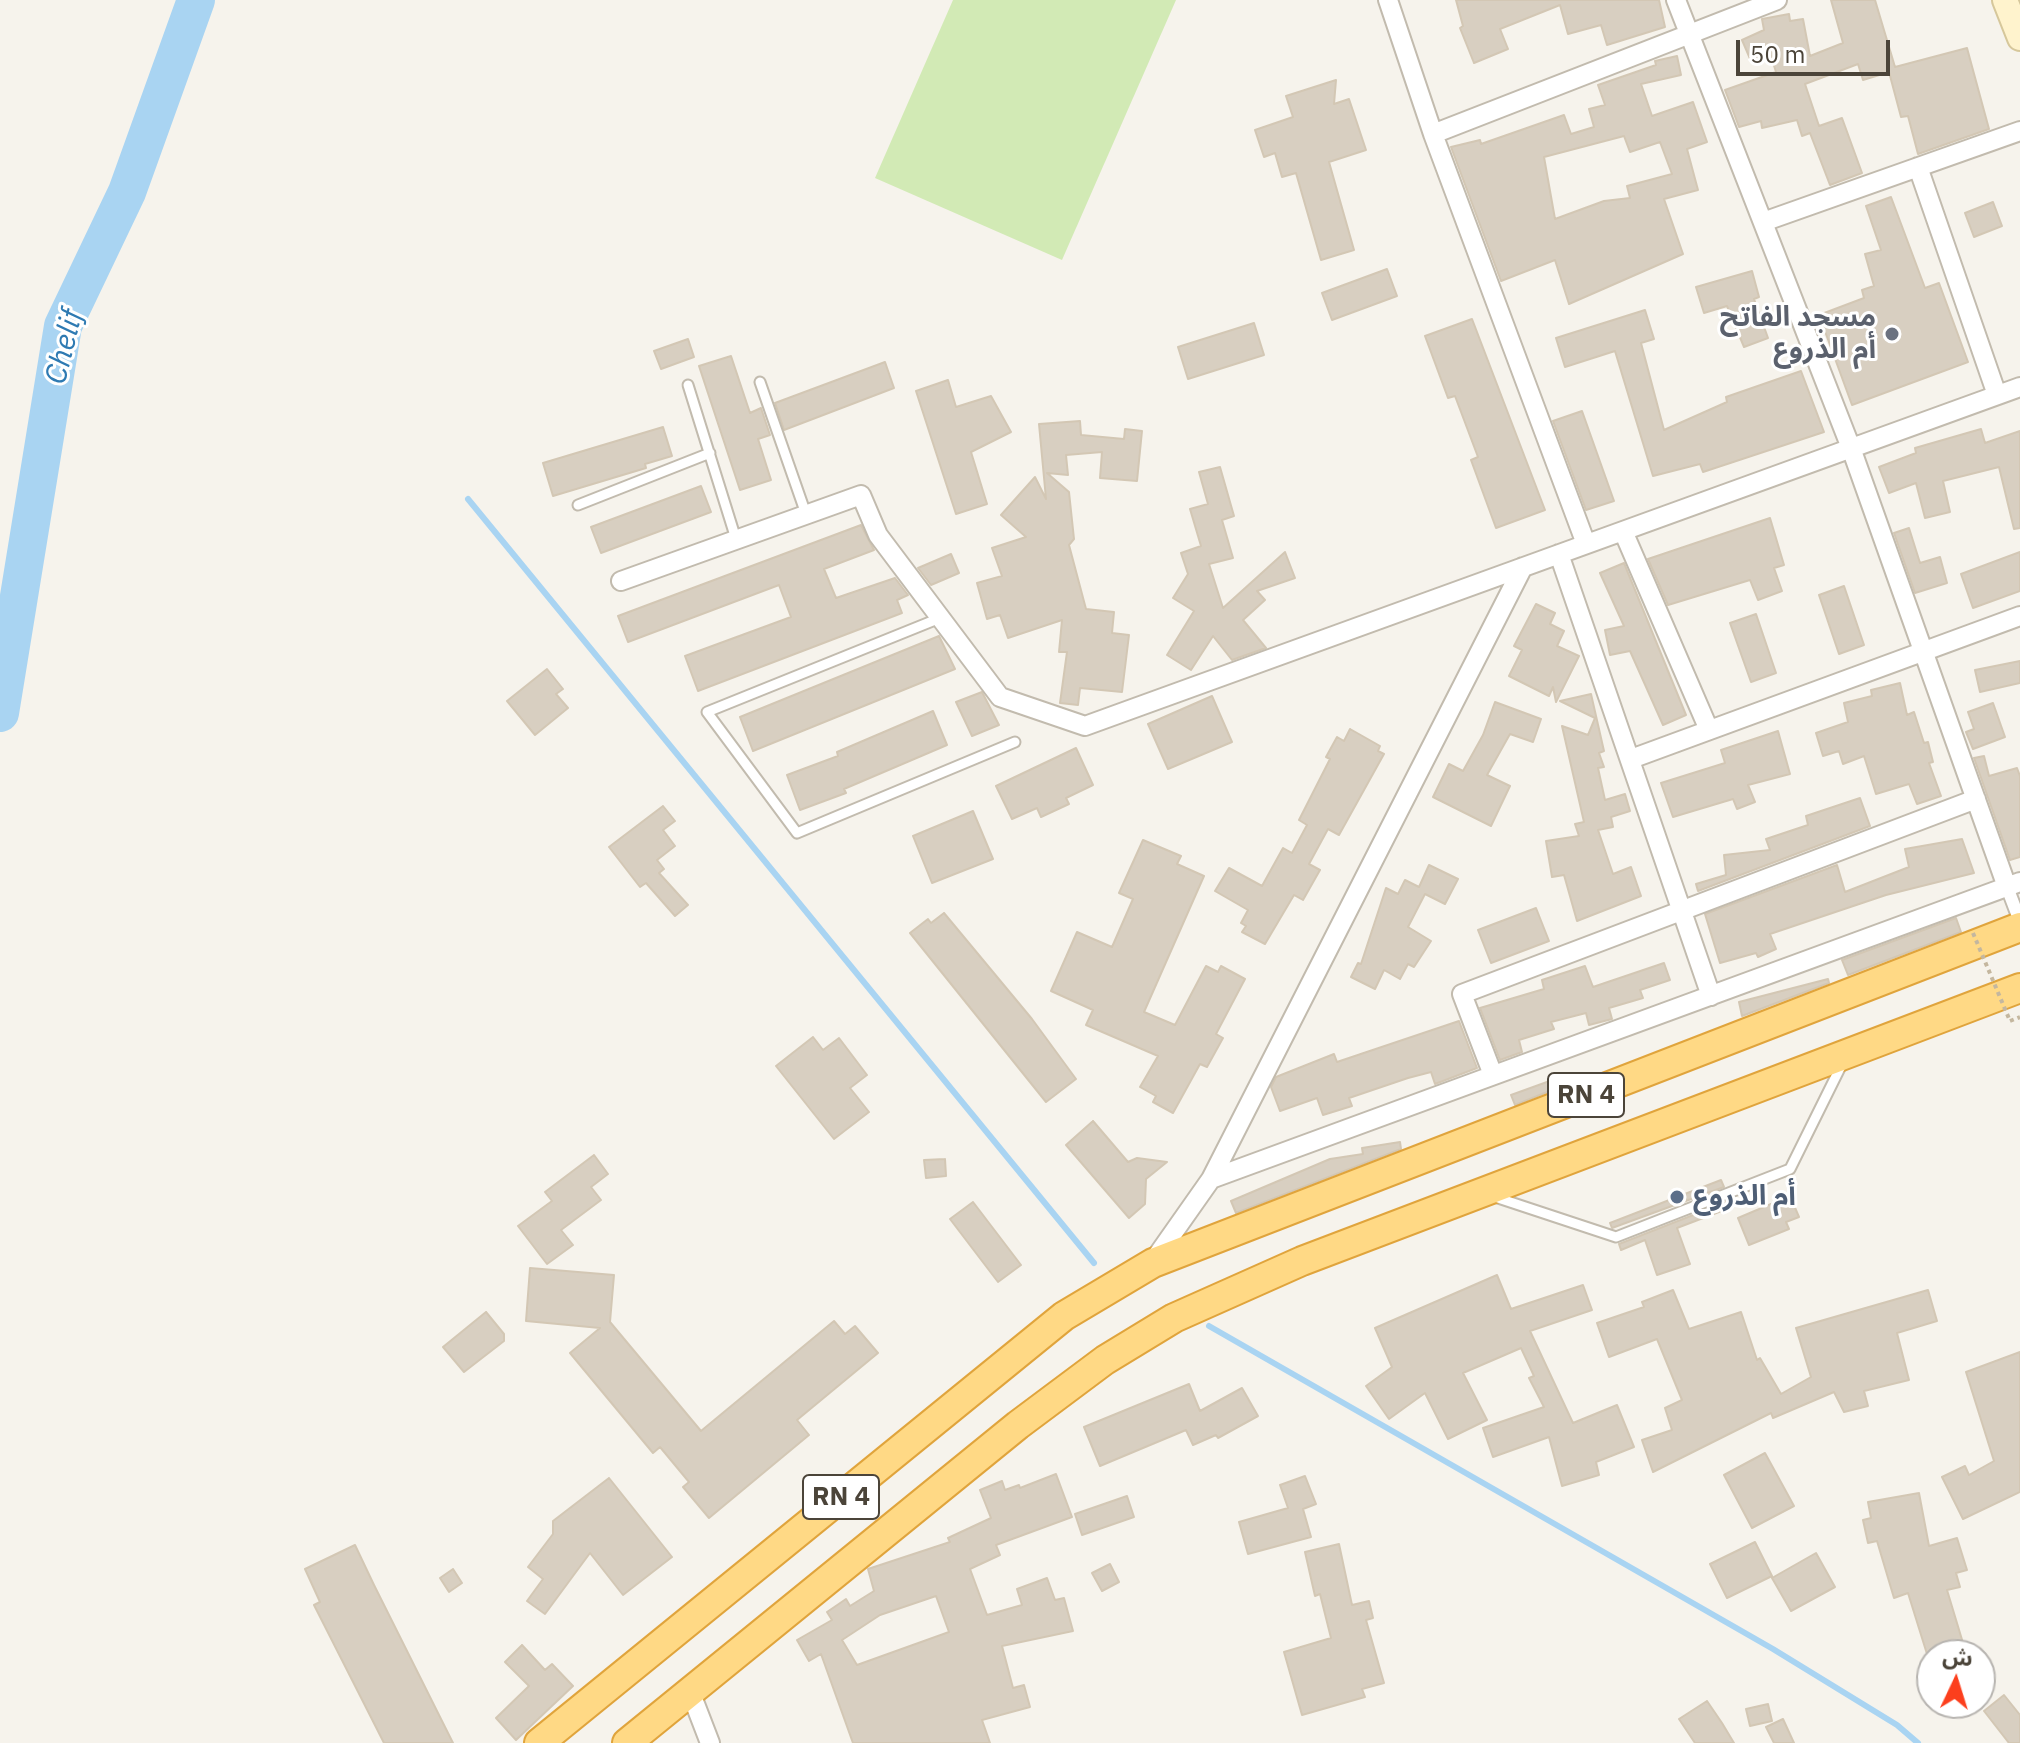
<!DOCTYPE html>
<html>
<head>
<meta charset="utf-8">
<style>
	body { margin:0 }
	#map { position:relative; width:2020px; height:1743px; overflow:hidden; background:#f6f3ec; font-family:"IBM Plex Sans","Noto Sans Arabic",sans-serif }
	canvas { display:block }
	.north { position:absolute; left:1916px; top:1639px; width:80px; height:80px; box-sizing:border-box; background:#fff; border:2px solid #b7b4b0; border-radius:50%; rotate:4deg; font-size:22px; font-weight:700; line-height:32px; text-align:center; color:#4b4439 }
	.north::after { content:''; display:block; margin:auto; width:28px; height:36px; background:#fc3f1d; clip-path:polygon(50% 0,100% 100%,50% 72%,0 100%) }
	.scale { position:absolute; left:1736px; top:40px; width:154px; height:36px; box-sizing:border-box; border:4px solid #4b4439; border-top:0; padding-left:10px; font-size:24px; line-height:28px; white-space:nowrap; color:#4b4439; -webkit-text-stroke:6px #fff; paint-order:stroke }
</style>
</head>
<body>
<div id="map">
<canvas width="2020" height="1743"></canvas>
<div class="north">ش</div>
<div class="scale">50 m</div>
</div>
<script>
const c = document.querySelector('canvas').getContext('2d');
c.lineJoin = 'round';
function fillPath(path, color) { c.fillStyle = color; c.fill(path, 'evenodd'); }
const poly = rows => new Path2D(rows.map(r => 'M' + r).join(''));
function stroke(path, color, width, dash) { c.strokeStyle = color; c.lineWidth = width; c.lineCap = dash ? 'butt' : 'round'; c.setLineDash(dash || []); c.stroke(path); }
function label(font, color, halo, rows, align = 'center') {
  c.font = font + ' "IBM Plex Sans","Noto Sans Arabic",sans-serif'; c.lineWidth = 6; c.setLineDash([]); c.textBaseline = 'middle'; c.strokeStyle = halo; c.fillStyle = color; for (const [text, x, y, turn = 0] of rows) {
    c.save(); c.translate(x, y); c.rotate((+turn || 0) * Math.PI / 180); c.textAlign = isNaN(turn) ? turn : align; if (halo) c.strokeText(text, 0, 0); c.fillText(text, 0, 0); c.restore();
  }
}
fillPath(poly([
	[953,0,1176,0,1062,260,875,178]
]), '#d2eab5');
stroke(poly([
	[468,499,1094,1263],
	[1209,1326,1773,1649,1897,1725,1918,1743]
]), '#a9d4f2', 6);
stroke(poly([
	[0,713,63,326,127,192,196,0]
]), '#a9d4f2', 38);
const building = poly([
	[1456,0,1659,0,1665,27,1607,45,1601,25,1568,34,1560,5,1500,29,1508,49,1474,63,1460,28,1463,26,1456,0],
	[1831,0,1875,0,1895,67,1967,48,1989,129,1918,154,1908,116,1901,117,1889,72,1863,80,1858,64,1805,84,1819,126,1842,118,1862,173,1830,185,1810,133,1802,136,1797,120,1762,128,1761,121,1739,127,1725,90,1776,72,1771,56,1751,61,1742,40,1764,30,1762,19,1789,14,1790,21,1803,19,1810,56,1843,43,1831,0],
	[1677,56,1681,75,1641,84,1652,116,1693,102,1707,142,1687,149,1698,190,1664,199,1683,254,1569,304,1555,260,1501,281,1451,147,1480,140,1481,144,1564,115,1571,134,1594,127,1589,109,1605,105,1598,85,1656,65,1655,61,1677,56],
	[1624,136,1630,152,1660,142,1672,174,1627,186,1630,198,1604,201,1555,219,1544,157,1624,136],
	[1336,80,1334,104,1349,99,1366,150,1329,162,1354,250,1321,260,1296,173,1282,177,1275,153,1264,157,1255,130,1293,117,1286,96,1336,80],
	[1891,197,1925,288,1939,283,1968,362,1852,405,1819,315,1864,298,1862,290,1874,286,1865,254,1881,250,1866,206,1891,197],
	[1993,202,2002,226,1974,237,1965,213,1993,202],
	[1387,269,1397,296,1332,320,1322,293,1387,269],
	[1752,271,1759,297,1754,299,1768,338,1744,347,1727,306,1704,313,1696,287,1752,271],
	[1645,310,1654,339,1641,343,1664,430,1727,402,1726,397,1801,371,1824,432,1703,472,1700,464,1653,476,1615,351,1565,367,1556,338,1645,310],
	[1472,319,1545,510,1496,528,1471,460,1478,457,1455,396,1448,398,1425,336,1472,319],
	[1254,323,1264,355,1188,379,1178,347,1254,323],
	[688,339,694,357,661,369,654,351,688,339],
	[731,356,750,413,761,408,770,435,758,439,771,480,740,490,699,366,731,356],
	[885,362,894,388,784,430,775,403,885,362],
	[948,380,956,407,991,396,1011,432,971,452,987,504,956,514,916,391,948,380],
	[1582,411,1614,501,1586,510,1553,421,1582,411],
	[1080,421,1081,435,1124,439,1125,429,1142,431,1137,481,1100,478,1102,452,1066,455,1068,475,1047,473,1069,492,1074,539,1069,545,1086,609,1114,612,1112,633,1129,635,1122,692,1080,688,1078,705,1060,703,1067,652,1059,652,1062,620,1008,638,1000,615,987,619,977,583,1002,576,992,548,1026,537,1001,515,1035,477,1046,499,1039,424,1080,421],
	[663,427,672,456,645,464,646,468,553,496,543,463,663,427],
	[1981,429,1985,443,2020,431,2020,528,2014,529,1999,467,1943,481,1950,512,1925,518,1916,483,1889,493,1879,467,1916,453,1915,448,1981,429],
	[1220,467,1234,516,1222,520,1233,558,1209,564,1223,608,1285,552,1295,578,1257,591,1265,600,1243,620,1266,648,1232,660,1213,636,1191,670,1167,655,1194,611,1173,598,1188,574,1181,553,1201,546,1190,509,1208,504,1199,472,1220,467],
	[701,486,711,512,601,553,591,527,701,486],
	[1770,518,1784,565,1774,568,1782,591,1758,600,1750,580,1668,605,1648,559,1770,518],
	[861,525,874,550,824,569,836,598,895,578,908,595,897,600,902,613,698,691,685,656,791,617,779,585,628,642,618,616,861,525],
	[1909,528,1920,563,1940,557,1947,583,1915,593,1894,533,1909,528],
	[2020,552,2020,591,1973,608,1961,574,2020,552],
	[951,554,959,573,931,585,918,568,951,554],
	[1624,563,1686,715,1663,725,1630,651,1610,655,1605,630,1624,626,1600,573,1624,563],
	[1844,586,1864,645,1839,654,1819,595,1844,586],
	[1536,604,1555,613,1550,624,1564,631,1557,646,1579,656,1556,702,1553,687,1549,696,1509,676,1522,650,1514,646,1536,604],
	[1756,614,1776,673,1751,682,1730,623,1756,614],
	[939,636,955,669,753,751,740,717,939,636],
	[2020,661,2020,683,1980,692,1975,670,2020,661],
	[547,669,563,689,556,694,568,708,535,735,507,701,547,669],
	[1900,683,1907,715,1914,712,1924,743,1928,742,1933,762,1929,763,1941,796,1917,804,1909,784,1876,794,1864,756,1843,764,1839,751,1823,756,1816,733,1848,722,1844,703,1872,696,1871,690,1900,683],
	[982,692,999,725,972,736,956,702,982,692],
	[1591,694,1604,751,1599,753,1604,767,1598,768,1605,800,1625,794,1630,811,1611,817,1613,827,1598,830,1613,874,1631,867,1641,896,1577,921,1564,875,1552,877,1546,841,1579,836,1575,824,1584,822,1562,726,1588,735,1595,718,1560,701,1591,694],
	[1212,696,1232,742,1168,769,1148,724,1212,696],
	[1495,702,1541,719,1533,742,1510,734,1487,775,1510,786,1491,826,1433,797,1449,764,1463,771,1483,735,1495,702],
	[1993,703,2005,737,1973,749,1966,732,1974,729,1968,712,1993,703],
	[933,711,947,745,844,789,846,793,800,810,787,775,838,756,837,752,933,711],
	[1350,729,1380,746,1378,751,1384,754,1339,835,1328,829,1309,864,1320,870,1303,900,1294,895,1265,944,1242,932,1246,926,1241,923,1248,910,1215,891,1229,868,1262,886,1283,848,1292,853,1307,825,1299,820,1330,759,1326,757,1337,737,1344,741,1350,729],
	[1778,731,1790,774,1748,785,1755,802,1737,809,1733,799,1673,817,1661,783,1725,763,1721,750,1778,731],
	[1076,748,1093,785,1066,798,1069,804,1041,817,1037,808,1012,819,996,786,1076,748],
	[1984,756,1989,776,2017,768,2020,776,2020,857,2010,860,1974,758,1984,756],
	[1860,798,1870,826,1698,891,1696,884,1726,875,1724,855,1770,850,1766,839,1808,825,1806,816,1860,798],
	[663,806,675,821,663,830,675,846,657,860,664,869,659,873,688,905,675,916,646,883,640,887,609,847,663,806],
	[973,811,993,859,932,883,913,836,973,811],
	[1962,839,1974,873,1886,895,1770,934,1776,949,1758,957,1756,953,1720,963,1705,914,1837,865,1845,892,1909,867,1905,849,1962,839],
	[1143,840,1181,856,1177,864,1204,876,1144,1012,1175,1025,1206,966,1218,972,1221,966,1245,979,1216,1034,1223,1038,1207,1067,1200,1064,1173,1113,1153,1102,1156,1096,1140,1087,1158,1056,1086,1025,1093,1010,1051,991,1077,932,1112,947,1133,899,1119,893,1143,840],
	[1429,865,1458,879,1445,904,1425,894,1408,927,1431,941,1414,967,1408,964,1400,979,1384,970,1375,989,1351,977,1358,963,1361,964,1386,888,1398,894,1405,880,1419,887,1429,865],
	[1536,908,1549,941,1491,963,1478,930,1536,908],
	[944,913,1032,1019,1076,1079,1046,1102,910,933,928,919,931,923,944,913],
	[1956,918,1961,932,1848,975,1842,960,1956,918],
	[1664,963,1670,980,1640,990,1643,998,1609,1008,1612,1019,1589,1025,1586,1013,1551,1022,1554,1029,1519,1040,1522,1052,1500,1060,1480,1008,1544,989,1542,980,1585,966,1593,987,1664,963],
	[1828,979,1829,983,1742,1016,1739,1002,1828,979],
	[1459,1021,1477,1068,1435,1084,1431,1072,1408,1078,1349,1098,1352,1106,1323,1115,1317,1098,1280,1111,1271,1087,1276,1077,1334,1054,1337,1062,1459,1021],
	[813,1037,823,1050,839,1038,867,1075,850,1088,869,1112,834,1139,776,1066,813,1037],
	[1558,1078,1562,1086,1515,1105,1511,1095,1558,1078],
	[1093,1121,1128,1162,1137,1158,1167,1162,1146,1179,1145,1204,1129,1218,1066,1145,1093,1121],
	[1400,1142,1401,1149,1236,1213,1231,1201,1330,1159,1363,1154,1362,1148,1400,1142],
	[594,1155,608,1174,591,1187,601,1200,561,1230,573,1245,547,1264,518,1226,552,1201,545,1192,594,1155],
	[945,1159,946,1176,926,1178,924,1160,945,1159],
	[1721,1180,1724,1187,1612,1228,1610,1223,1721,1180],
	[1790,1196,1799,1217,1786,1222,1789,1229,1749,1245,1738,1218,1790,1196],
	[1729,1201,1732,1207,1677,1228,1690,1264,1657,1275,1645,1240,1621,1250,1619,1244,1729,1201],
	[973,1202,1021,1265,998,1282,950,1219,973,1202],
	[530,1268,614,1275,610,1322,701,1431,834,1321,845,1334,855,1326,878,1353,797,1420,809,1435,709,1518,683,1487,689,1482,660,1447,653,1453,570,1353,600,1328,526,1321,530,1268],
	[1497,1275,1511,1309,1583,1285,1592,1310,1530,1331,1573,1423,1617,1405,1634,1447,1596,1462,1599,1475,1562,1486,1549,1437,1493,1457,1483,1428,1544,1407,1529,1378,1534,1376,1521,1348,1463,1373,1487,1420,1448,1439,1425,1393,1389,1419,1366,1386,1392,1367,1375,1328,1497,1275],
	[1673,1290,1689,1329,1741,1312,1757,1360,1760,1358,1781,1394,1811,1377,1796,1328,1928,1290,1937,1321,1897,1333,1909,1380,1864,1391,1868,1406,1844,1412,1834,1392,1773,1418,1771,1413,1653,1472,1642,1440,1672,1430,1665,1408,1682,1400,1657,1339,1609,1357,1597,1323,1644,1307,1642,1302,1673,1290],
	[486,1312,504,1334,504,1341,464,1372,443,1347,486,1312],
	[2020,1352,2020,1492,1963,1519,1942,1477,1965,1466,1969,1475,1994,1461,1966,1372,2020,1352],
	[1189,1384,1200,1411,1242,1388,1258,1416,1218,1438,1216,1435,1193,1445,1186,1430,1100,1466,1084,1427,1189,1384],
	[1765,1453,1794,1506,1752,1528,1724,1475,1765,1453],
	[1056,1474,1072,1517,996,1545,1000,1555,970,1569,987,1615,1022,1605,1017,1589,1047,1578,1055,1600,1064,1598,1073,1631,1002,1646,1013,1688,1024,1685,1030,1707,982,1720,990,1743,853,1743,821,1654,809,1661,797,1640,832,1620,827,1612,846,1599,850,1606,874,1591,868,1569,950,1542,948,1538,991,1518,980,1490,1002,1481,1005,1490,1019,1485,1020,1488,1056,1474],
	[936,1596,949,1632,857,1665,842,1640,880,1615,936,1596],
	[1305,1476,1316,1504,1303,1509,1311,1537,1248,1554,1239,1522,1288,1508,1280,1485,1305,1476],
	[609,1478,672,1557,623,1595,590,1553,545,1614,527,1601,543,1579,528,1567,553,1534,553,1521,609,1478],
	[1919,1493,1929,1546,1957,1538,1967,1570,1956,1573,1960,1587,1947,1590,1963,1643,1927,1654,1908,1593,1894,1598,1877,1541,1868,1543,1863,1520,1871,1518,1868,1502,1919,1493],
	[1127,1496,1134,1517,1082,1535,1075,1514,1127,1496],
	[1755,1542,1772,1576,1727,1598,1710,1564,1755,1542],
	[1339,1544,1352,1605,1369,1601,1373,1618,1366,1620,1384,1683,1362,1689,1365,1697,1302,1715,1284,1652,1331,1638,1320,1594,1315,1596,1305,1552,1339,1544],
	[355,1545,374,1585,453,1743,384,1743,314,1605,320,1602,305,1569,355,1545],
	[1816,1553,1835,1587,1791,1611,1772,1578,1816,1553],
	[1110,1564,1119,1582,1102,1591,1092,1573,1110,1564],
	[453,1569,462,1583,449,1592,440,1578,453,1569],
	[522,1645,545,1670,552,1664,573,1686,516,1740,496,1718,529,1686,505,1662,522,1645],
	[2004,1695,2020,1715,2020,1743,2009,1743,1984,1711,2004,1695],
	[1707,1701,1722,1723,1734,1743,1695,1743,1679,1719,1707,1701],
	[1768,1704,1772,1721,1750,1726,1746,1709,1768,1704],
	[1783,1719,1794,1743,1774,1743,1766,1727,1783,1719]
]);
fillPath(building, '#d8cfc1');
stroke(building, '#d3c7b4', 2);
const service = poly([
	[760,382,806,514],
	[688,385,736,539],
	[578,505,710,453],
	[940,618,707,712,797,833,1015,742],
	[1492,1196,1616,1237,1790,1169,1843,1062]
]);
const pedestrian = poly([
	[2007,887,2018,916]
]);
const minor = poly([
	[1388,0,1433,134,1586,544],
	[1676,0,1851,448,2007,887],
	[1433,134,1777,0],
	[1918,167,1997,395],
	[1763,222,2020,131],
	[1623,531,1709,730],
	[1559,554,1711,996],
	[621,581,861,495,878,535,1000,697,1085,726,2020,387],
	[1631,759,2020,616],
	[1493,1075,1462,994,1976,799],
	[1211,1179,1523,567],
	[1154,1260,1211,1179,2020,882],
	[690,1691,710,1743]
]);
const secondary = poly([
	[2005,0,2020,38]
]);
const trunk = poly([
	[539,1743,1064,1316,1153,1263,2020,927],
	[627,1743,1018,1425,1105,1360,1174,1318,1302,1261,2020,988]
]);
stroke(service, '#c2bbae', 13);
stroke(pedestrian, '#c2bbae', 16);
stroke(minor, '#c2bbae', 22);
stroke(secondary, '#d6c79b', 28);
stroke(trunk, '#e0a43c', 32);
stroke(poly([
	[2010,1021,2020,1017]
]), '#c4b79f', 4, [4, 4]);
stroke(service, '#fff', 9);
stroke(pedestrian, '#fff', 12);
stroke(minor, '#fff', 18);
stroke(secondary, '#fff3cd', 24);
stroke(trunk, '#ffd985', 28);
stroke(poly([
	[1973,933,2010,1021]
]), '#c4b79f', 4, [4, 4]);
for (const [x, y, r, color] of [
	[1892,334,8,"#6b7280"],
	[1677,1197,8,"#5c6f8a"]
]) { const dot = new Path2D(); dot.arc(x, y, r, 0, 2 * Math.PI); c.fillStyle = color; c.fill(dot); stroke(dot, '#fff', 3); }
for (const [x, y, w] of [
	[1586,1095,76],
	[841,1497,76]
]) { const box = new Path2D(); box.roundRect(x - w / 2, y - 22, w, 44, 6); c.fillStyle = '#fff'; c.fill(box); stroke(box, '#4b4439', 2); }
label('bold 26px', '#4b4439', null, [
	["RN 4",1586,1095],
	["RN 4",841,1497]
]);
label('bold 28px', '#5b616d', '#fff', [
	["مسجد الفاتح",1876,318],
	["أم الذروع",1876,350]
], 'right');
label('bold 28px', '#4e5e75', '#fff', [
	["أم الذروع",1693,1197]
], 'left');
label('italic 30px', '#2e7ab2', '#fff', [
	["Chelif",65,347,-76]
]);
</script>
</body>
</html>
